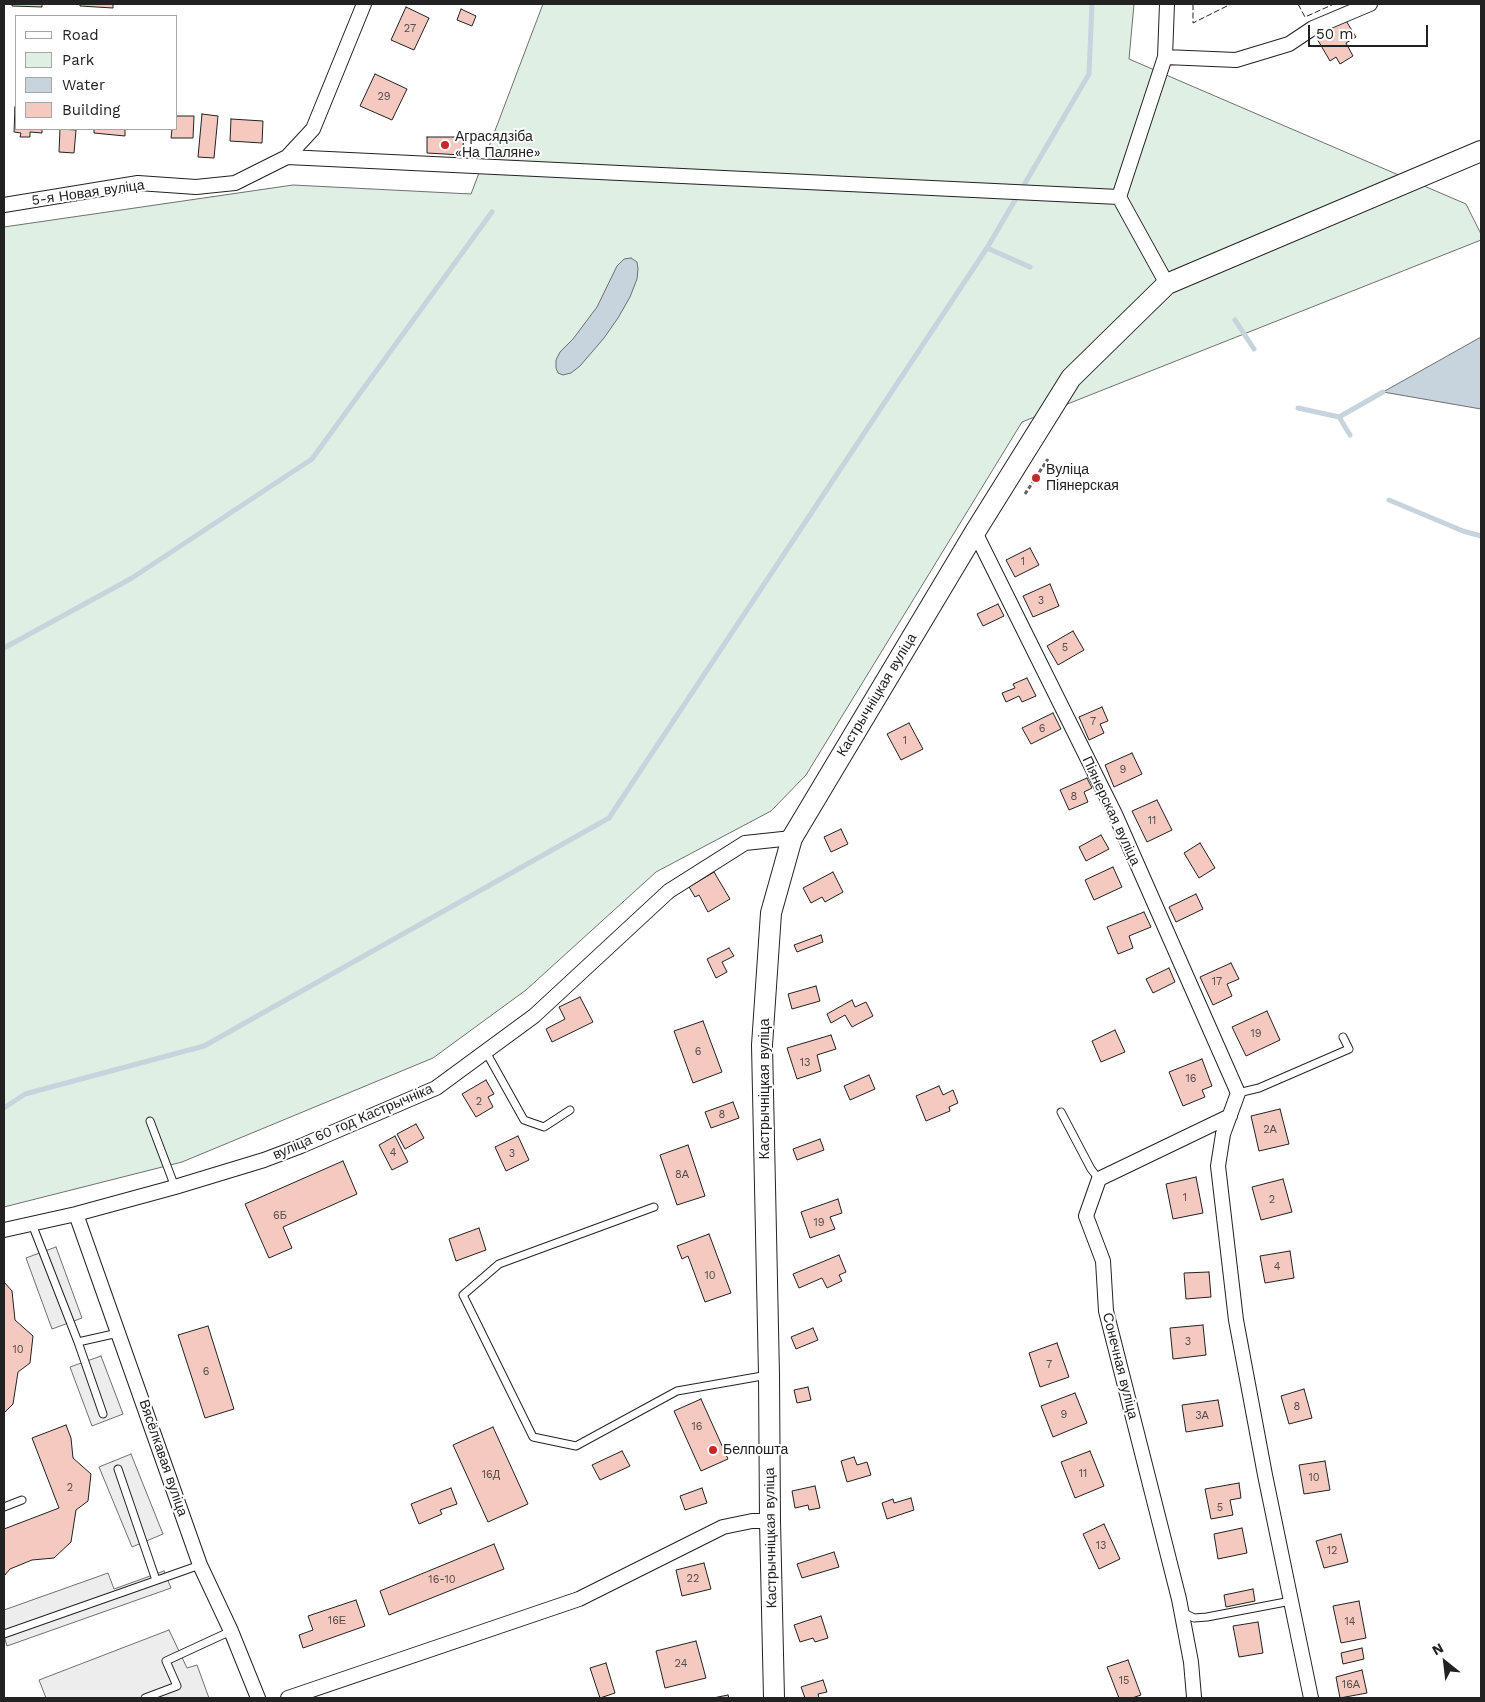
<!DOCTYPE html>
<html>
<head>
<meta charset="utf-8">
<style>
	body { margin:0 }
	#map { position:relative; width:1485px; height:1702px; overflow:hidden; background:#fff; font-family:"Work Sans",sans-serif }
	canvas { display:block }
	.frame { position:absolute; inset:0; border:5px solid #222; pointer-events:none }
	.legend { position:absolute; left:15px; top:15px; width:162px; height:115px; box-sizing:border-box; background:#fff; border:1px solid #a7a7a7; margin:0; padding:6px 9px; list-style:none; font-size:15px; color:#222 }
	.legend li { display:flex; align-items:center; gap:10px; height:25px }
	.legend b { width:25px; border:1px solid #a7a7a7 }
	.north { position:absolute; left:1420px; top:1637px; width:50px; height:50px; -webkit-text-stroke:4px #fff; paint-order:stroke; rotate:331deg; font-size:14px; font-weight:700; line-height:20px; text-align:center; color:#222 }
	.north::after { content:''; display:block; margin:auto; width:18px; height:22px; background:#222; clip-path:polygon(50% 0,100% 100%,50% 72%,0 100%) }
	.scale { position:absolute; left:1308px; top:25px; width:120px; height:22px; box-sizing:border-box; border:2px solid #222; border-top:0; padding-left:6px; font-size:15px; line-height:18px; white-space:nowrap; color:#222; -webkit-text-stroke:4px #fff; paint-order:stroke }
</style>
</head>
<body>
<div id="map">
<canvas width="1485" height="1702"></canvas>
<div class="frame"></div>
<ul class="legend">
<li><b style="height:6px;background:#fff"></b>Road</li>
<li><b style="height:14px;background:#e0efe3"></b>Park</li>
<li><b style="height:14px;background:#c7d3dd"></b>Water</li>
<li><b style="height:14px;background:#f3c9c0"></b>Building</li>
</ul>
<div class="north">N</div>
<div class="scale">50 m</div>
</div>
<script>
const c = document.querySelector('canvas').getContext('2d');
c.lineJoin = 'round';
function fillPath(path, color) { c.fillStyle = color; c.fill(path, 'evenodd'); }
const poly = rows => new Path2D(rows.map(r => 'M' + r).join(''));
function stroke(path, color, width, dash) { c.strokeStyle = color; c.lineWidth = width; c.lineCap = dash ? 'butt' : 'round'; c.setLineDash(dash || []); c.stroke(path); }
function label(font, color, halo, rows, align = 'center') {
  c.font = font + ' "Work Sans",sans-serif'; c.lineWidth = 4; c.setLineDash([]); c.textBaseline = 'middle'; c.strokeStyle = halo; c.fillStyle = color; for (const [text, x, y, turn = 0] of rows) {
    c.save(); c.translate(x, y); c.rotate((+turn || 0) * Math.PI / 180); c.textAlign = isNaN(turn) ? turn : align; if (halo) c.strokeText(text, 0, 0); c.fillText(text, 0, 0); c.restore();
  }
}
const green = poly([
	[543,4,1134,4,1129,59,1466,204,1481,234,1481,240,1022,422,806,775,771,811,656,872,526,990,433,1058,182,1162,4,1207,4,227,293,185,471,194,543,4]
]);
fillPath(green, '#e0efe3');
stroke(green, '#6f6f6f', 1);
const parking = poly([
	[56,1247,82,1318,52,1329,26,1258,56,1247],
	[101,1356,123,1414,92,1426,70,1367,101,1356],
	[131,1454,163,1534,132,1547,99,1467,131,1454],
	[164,1571,171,1588,7,1646,4,1636,4,1610,108,1573,114,1589,164,1571],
	[169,1630,187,1668,197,1665,209,1698,46,1698,39,1680,169,1630]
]);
fillPath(parking, '#ededed');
stroke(parking, '#6f6f6f', 1);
const water = poly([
	[631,258,637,262,638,269,637,279,630,297,618,318,604,338,580,366,571,373,563,375,558,373,556,368,556,360,560,352,573,339,597,307,617,266,624,259,631,258],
	[1481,337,1481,409,1383,392,1481,337]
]);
fillPath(water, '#c7d3dd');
stroke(water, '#6f6f6f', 1);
stroke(poly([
	[987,248,1030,267],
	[1235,320,1254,349],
	[1298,408,1339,417,1383,392],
	[1339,417,1350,435],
	[1389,500,1463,531,1481,536],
	[4,648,132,578,312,459,492,212],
	[4,1108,25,1094,204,1046,609,818,987,248,1089,74,1092,4]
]), '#c7d3dd', 5);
const building = poly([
	[12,4,42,4,42,7,12,6,12,4],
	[80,4,113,4,113,8,80,6,80,4],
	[406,7,429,18,414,50,391,40,406,7],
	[461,9,476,16,472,26,457,20,461,9],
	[1345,19,1356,37,1346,43,1353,56,1340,64,1336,57,1330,61,1316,37,1345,19],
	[375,74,407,89,392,120,360,106,375,74],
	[15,107,16,129,42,129,42,133,30,132,30,137,20,137,21,133,14,132,15,107],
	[202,114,218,116,214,158,198,157,202,114],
	[176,116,194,116,193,138,171,138,172,129,176,129,176,116],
	[231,119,263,121,262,143,230,141,231,119],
	[60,129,76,130,74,153,59,152,60,129],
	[94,129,125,129,125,136,94,133,94,129],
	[427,137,464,137,462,155,427,153,427,137],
	[1030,548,1039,565,1015,577,1006,560,1030,548],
	[1050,584,1059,606,1033,617,1023,596,1050,584],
	[998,604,1004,616,983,626,977,614,998,604],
	[1073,631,1084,650,1058,665,1047,646,1073,631],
	[1027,678,1036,696,1022,702,1019,696,1006,702,1002,693,1015,688,1013,684,1027,678],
	[1102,707,1108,721,1100,724,1104,733,1089,740,1079,717,1102,707],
	[1053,713,1061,729,1031,744,1022,728,1053,713],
	[909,723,923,749,901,760,887,734,909,723],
	[1132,753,1142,774,1114,787,1105,765,1132,753],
	[1087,778,1092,788,1084,792,1088,802,1069,810,1060,790,1087,778],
	[1157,800,1172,830,1147,842,1132,811,1157,800],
	[841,829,848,844,831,852,824,837,841,829],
	[1101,835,1109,849,1086,861,1079,847,1101,835],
	[1200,843,1215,868,1199,878,1184,853,1200,843],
	[1113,867,1122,887,1094,900,1085,880,1113,867],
	[714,872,730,899,708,912,699,895,695,897,689,887,714,872],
	[833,872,843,892,825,902,822,897,811,903,803,888,833,872],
	[1196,894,1203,909,1176,922,1169,907,1196,894],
	[1144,912,1151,927,1129,936,1133,948,1118,954,1107,927,1144,912],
	[821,935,823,942,797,952,794,945,821,935],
	[729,948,734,956,722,962,727,972,716,978,707,959,729,948],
	[1231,963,1239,979,1227,984,1232,996,1213,1005,1200,977,1231,963],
	[1169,968,1175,982,1153,993,1146,979,1169,968],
	[816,986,820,1001,792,1009,788,994,816,986],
	[580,997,593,1022,552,1042,546,1029,565,1019,559,1007,580,997],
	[852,1000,855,1007,866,1002,873,1016,852,1027,845,1015,831,1023,827,1014,852,1000],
	[1267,1011,1280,1040,1246,1056,1232,1027,1267,1011],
	[703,1021,722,1072,693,1083,674,1031,703,1021],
	[1115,1030,1125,1052,1101,1062,1092,1041,1115,1030],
	[831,1035,836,1049,817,1055,821,1071,797,1079,787,1048,831,1035],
	[1202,1059,1212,1086,1202,1090,1205,1097,1183,1106,1169,1072,1202,1059],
	[869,1075,875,1089,850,1100,844,1086,869,1075],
	[486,1080,494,1094,488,1097,493,1107,476,1117,462,1094,486,1080],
	[939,1086,943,1095,953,1090,958,1103,949,1107,950,1111,926,1121,916,1096,939,1086],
	[733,1102,739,1118,711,1128,705,1112,733,1102],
	[1280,1109,1289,1144,1259,1151,1251,1116,1280,1109],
	[416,1124,424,1138,405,1149,397,1134,416,1124],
	[395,1136,408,1162,392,1170,379,1145,395,1136],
	[518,1136,529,1160,506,1171,495,1147,518,1136],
	[820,1139,824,1150,797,1160,793,1149,820,1139],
	[688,1145,705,1196,677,1205,660,1155,688,1145],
	[343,1161,357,1194,283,1227,292,1248,269,1258,245,1204,343,1161],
	[1196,1177,1203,1213,1173,1219,1166,1184,1196,1177],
	[1283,1179,1292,1212,1261,1220,1252,1187,1283,1179],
	[838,1199,842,1213,830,1217,835,1229,810,1238,801,1212,838,1199],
	[479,1228,486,1250,456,1261,449,1239,479,1228],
	[709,1234,731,1293,705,1302,688,1256,682,1259,677,1246,709,1234],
	[1290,1251,1294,1278,1265,1283,1260,1256,1290,1251],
	[839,1255,846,1272,839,1275,842,1281,827,1288,822,1278,799,1288,793,1274,839,1255],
	[1209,1272,1211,1297,1186,1299,1184,1273,1209,1272],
	[4,1282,12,1291,15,1320,33,1336,30,1363,18,1372,13,1404,4,1413,4,1282],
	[1203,1325,1206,1355,1173,1359,1170,1328,1203,1325],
	[208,1326,234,1409,205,1418,178,1335,208,1326],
	[813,1328,818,1340,796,1349,791,1337,813,1328],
	[1057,1343,1069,1377,1040,1387,1029,1353,1057,1343],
	[808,1387,811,1400,797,1403,794,1390,808,1387],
	[1304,1389,1312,1418,1289,1424,1281,1396,1304,1389],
	[1075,1393,1087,1423,1053,1437,1041,1406,1075,1393],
	[701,1399,728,1459,701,1471,674,1411,701,1399],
	[1218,1400,1223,1426,1186,1432,1182,1405,1218,1400],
	[66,1425,71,1438,73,1458,91,1474,88,1501,76,1510,71,1542,54,1558,32,1560,10,1569,4,1576,4,1529,59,1508,32,1438,66,1425],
	[493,1427,528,1504,488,1522,453,1445,493,1427],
	[622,1451,630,1466,600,1480,592,1465,622,1451],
	[1090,1451,1104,1486,1075,1498,1061,1462,1090,1451],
	[854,1457,857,1465,867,1462,871,1475,847,1482,841,1461,854,1457],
	[1325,1461,1330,1490,1304,1494,1299,1465,1325,1461],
	[1239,1483,1241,1498,1230,1500,1233,1515,1211,1519,1205,1489,1239,1483],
	[815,1486,820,1508,809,1510,808,1505,795,1508,792,1491,815,1486],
	[451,1488,457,1504,440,1510,442,1514,419,1524,411,1504,451,1488],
	[702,1488,707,1503,685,1510,680,1496,702,1488],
	[911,1498,914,1510,887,1519,882,1503,893,1499,894,1503,911,1498],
	[1104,1524,1120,1559,1099,1569,1083,1534,1104,1524],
	[1242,1528,1247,1553,1218,1559,1214,1534,1242,1528],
	[1341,1534,1348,1562,1324,1568,1316,1541,1341,1534],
	[494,1544,504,1569,389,1615,380,1591,494,1544],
	[834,1552,839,1567,802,1578,797,1564,834,1552],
	[704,1563,711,1589,682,1596,676,1570,704,1563],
	[1253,1589,1255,1601,1226,1607,1224,1595,1253,1589],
	[356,1600,365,1626,303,1648,299,1635,313,1630,308,1616,356,1600],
	[1359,1601,1366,1638,1341,1643,1333,1606,1359,1601],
	[821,1616,828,1638,815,1642,813,1638,800,1642,794,1625,821,1616],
	[1258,1622,1263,1653,1239,1657,1233,1626,1258,1622],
	[696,1641,706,1678,665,1688,656,1651,696,1641],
	[1362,1648,1364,1659,1343,1664,1341,1653,1362,1648],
	[1128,1660,1141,1695,1132,1698,1119,1698,1107,1667,1128,1660],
	[606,1663,615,1693,600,1698,590,1668,606,1663],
	[1362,1670,1367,1693,1340,1698,1336,1677,1362,1670],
	[823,1680,827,1692,818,1694,819,1698,805,1698,801,1687,823,1680],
	[728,1695,729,1698,713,1698,728,1695]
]);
fillPath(building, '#f3c9c0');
stroke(building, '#222', 1);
const lane = poly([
	[486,1052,524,1120,544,1127,570,1110],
	[1238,1093,1259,1088,1349,1049,1343,1037],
	[1061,1112,1091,1169,1099,1179],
	[150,1121,175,1187],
	[654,1207,499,1264,463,1295,533,1437,576,1446,677,1391,768,1375],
	[32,1224,78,1342],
	[103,1414,78,1342,118,1333],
	[118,1469,156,1580],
	[4,1507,22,1500],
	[1182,1612,1194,1618,1207,1617,1291,1601],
	[4,1634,200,1565],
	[145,1698,177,1686,166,1661,231,1631]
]);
const street = poly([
	[1165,57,1236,60,1289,44,1313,28,1370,4],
	[287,157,1119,197,1167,284],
	[1119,197,1165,57,1167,4],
	[4,205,138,183,196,187,235,183,287,157,313,129,364,4],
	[975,532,1115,814,1238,1093,1223,1134,1218,1166,1236,1320,1265,1475,1311,1698],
	[76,1214,200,1565,231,1631,258,1698],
	[4,1230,76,1214,175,1187,264,1160,301,1146,436,1088,534,1016,669,891,745,843,792,838],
	[1194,1697,1191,1662,1179,1599,1106,1311,1103,1261,1086,1216,1099,1179,1230,1116],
	[288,1698,579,1599,723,1527,752,1521,770,1521]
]);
const secondary = poly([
	[774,1698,770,1521,769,1375,762,1045,771,913,792,838,975,532,1071,378,1167,284,1481,151]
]);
stroke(lane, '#222', 9);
stroke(street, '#222', 16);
stroke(secondary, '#222', 22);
stroke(poly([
	[1025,494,1048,459]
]), '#646464', 3, [4, 2.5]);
stroke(lane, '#fff', 7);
stroke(street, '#fff', 14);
stroke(secondary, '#fff', 20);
stroke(poly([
	[1193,4,1193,23,1231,4],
	[1298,4,1305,17,1334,4]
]), '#222', 1, [6, 2.5]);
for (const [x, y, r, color] of [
	[445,145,5,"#c62828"],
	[1036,478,5,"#c62828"],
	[713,1450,5,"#c62828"]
]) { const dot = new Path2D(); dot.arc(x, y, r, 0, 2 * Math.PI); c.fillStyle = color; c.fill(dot); stroke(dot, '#fff', 2); }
label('11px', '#564c4a', null, [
	["27",410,29],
	["29",384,97],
	["1",1023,562],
	["3",1041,601],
	["5",1065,648],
	["7",1093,722],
	["6",1042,729],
	["1",905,741],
	["9",1123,770],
	["8",1074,797],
	["11",1152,821],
	["17",1217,982],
	["19",1256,1034],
	["6",698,1052],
	["13",805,1063],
	["16",1191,1079],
	["2",479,1102],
	["8",722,1115],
	["2А",1270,1130],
	["4",393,1153],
	["3",512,1154],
	["8А",682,1175],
	["1",1185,1198],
	["2",1272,1200],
	["6Б",280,1216],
	["19",819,1223],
	["4",1277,1267],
	["10",710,1276],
	["3",1188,1342],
	["10",18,1350],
	["7",1049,1365],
	["6",206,1372],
	["8",1297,1407],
	["9",1064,1415],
	["3А",1202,1416],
	["16",697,1427],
	["11",1083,1474],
	["16Д",491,1475],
	["10",1314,1478],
	["2",70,1488],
	["5",1220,1508],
	["13",1101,1546],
	["12",1332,1551],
	["22",693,1579],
	["16-10",442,1580],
	["16Е",337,1621],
	["14",1350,1622],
	["24",681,1664],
	["15",1124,1681],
	["16А",1351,1685]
]);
label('14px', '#222', '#fff', [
	["Аграсядзіба",455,137],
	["«На Паляне»",455,153],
	["Вуліца",1046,470],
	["Піянерская",1046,486],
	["Белпошта",723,1450]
], 'left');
label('14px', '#222', '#fff', [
	["5-я Новая вуліца",88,193,-8],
	["Кастрычніцкая вуліца",877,695,-59],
	["Піянерская вуліца",1111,811,65],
	["Кастрычніцкая вуліца",765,1089,-90],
	["вуліца 60 год Кастрычніка",353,1122,-23],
	["Сонечная вуліца",1120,1366,76],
	["Вясёлкавая вуліца",163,1458,71],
	["Кастрычніцкая вуліца",771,1538,-91]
]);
</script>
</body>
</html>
